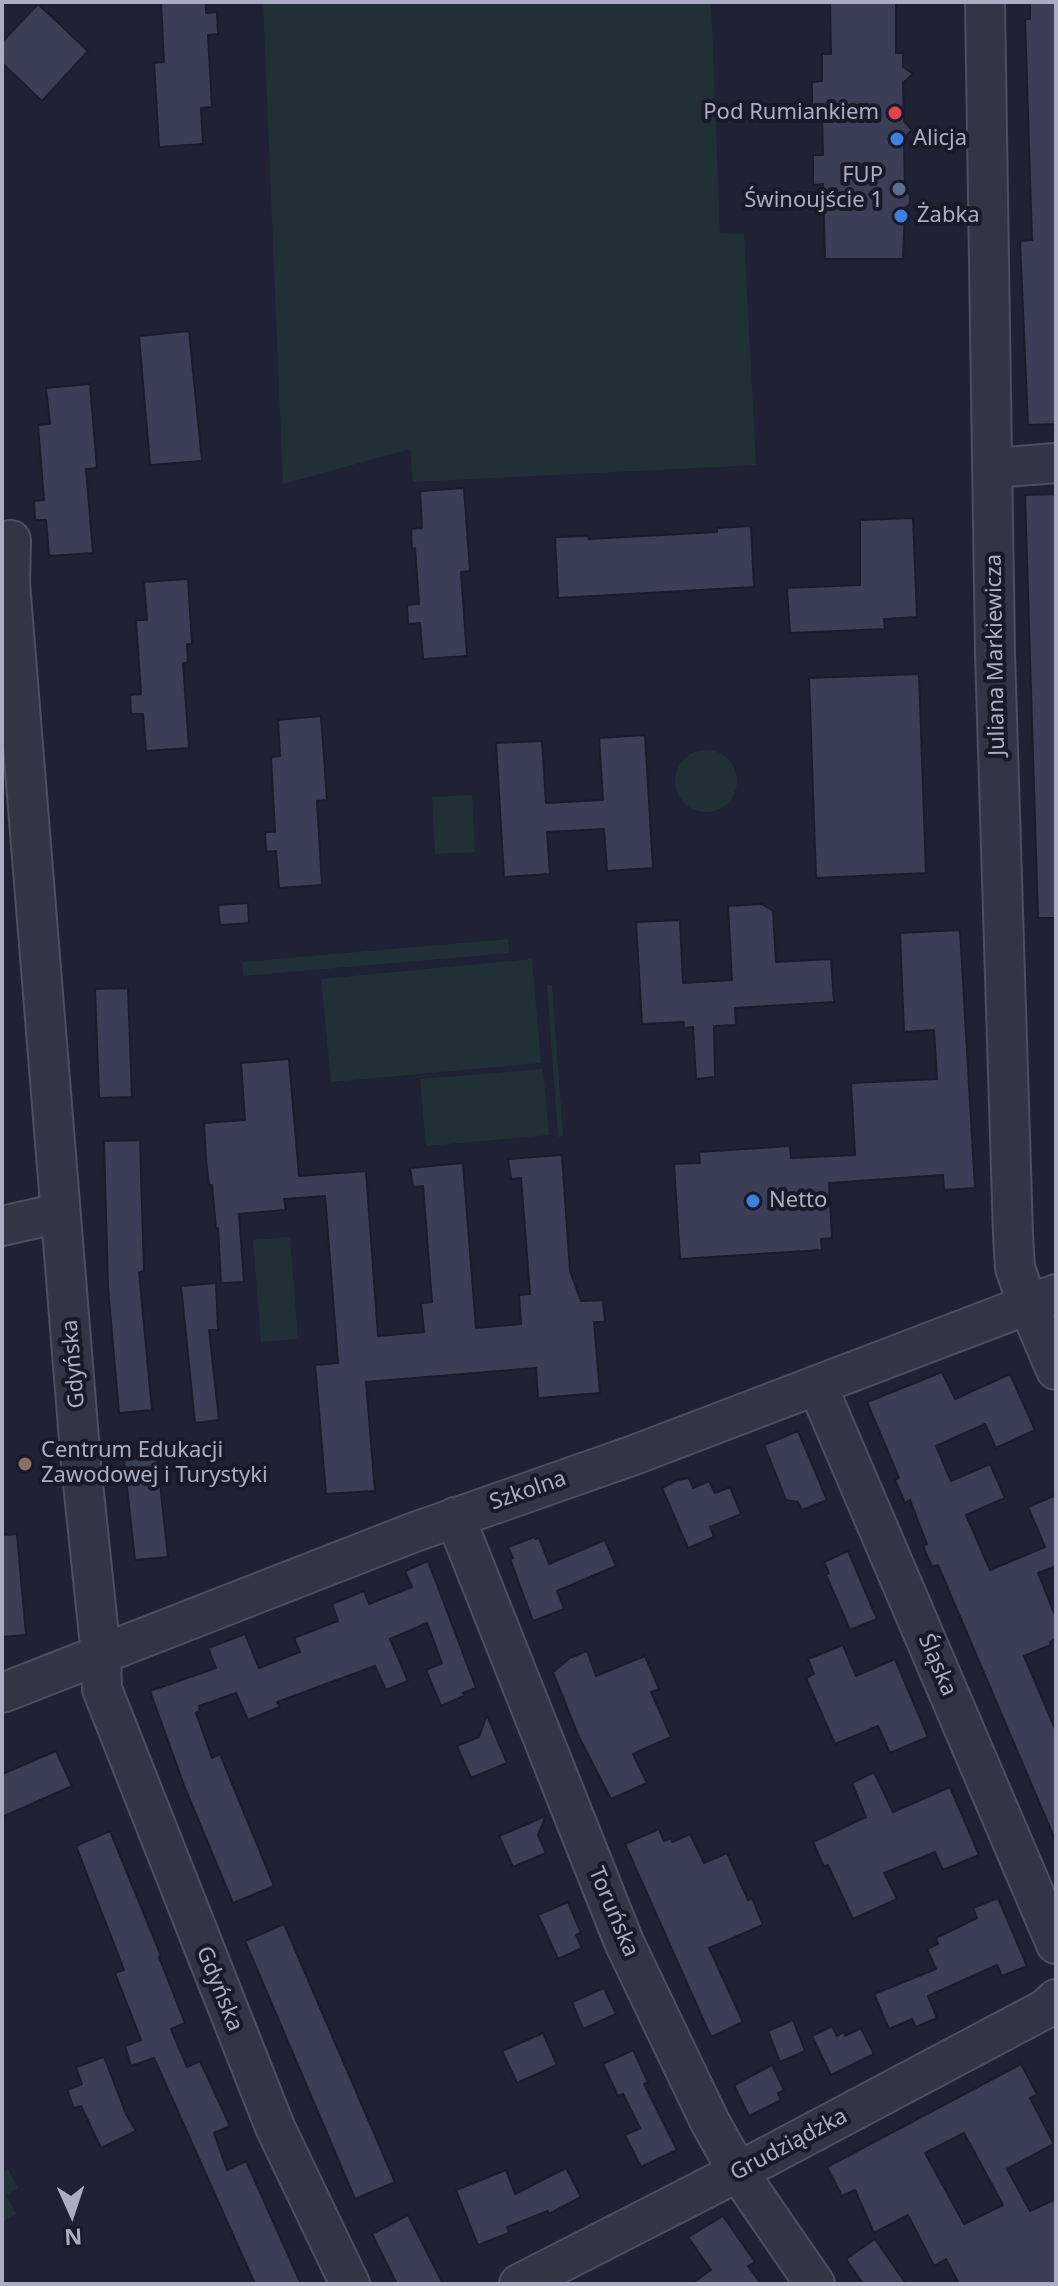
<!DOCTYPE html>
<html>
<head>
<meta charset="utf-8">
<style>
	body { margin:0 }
	#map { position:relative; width:1058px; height:2286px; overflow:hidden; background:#1e2234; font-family:"Noto Sans",sans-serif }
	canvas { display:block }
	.frame { position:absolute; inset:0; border:4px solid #abaec3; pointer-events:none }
	.north { position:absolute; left:32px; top:2174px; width:80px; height:80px; -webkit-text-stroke:6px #181a29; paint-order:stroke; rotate:177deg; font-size:22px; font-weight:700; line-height:32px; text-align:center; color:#abaec3 }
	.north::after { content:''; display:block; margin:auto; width:28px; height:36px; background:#abaec3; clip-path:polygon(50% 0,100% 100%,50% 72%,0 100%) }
</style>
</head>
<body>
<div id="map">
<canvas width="1058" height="2286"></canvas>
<div class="frame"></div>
<div class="north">N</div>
</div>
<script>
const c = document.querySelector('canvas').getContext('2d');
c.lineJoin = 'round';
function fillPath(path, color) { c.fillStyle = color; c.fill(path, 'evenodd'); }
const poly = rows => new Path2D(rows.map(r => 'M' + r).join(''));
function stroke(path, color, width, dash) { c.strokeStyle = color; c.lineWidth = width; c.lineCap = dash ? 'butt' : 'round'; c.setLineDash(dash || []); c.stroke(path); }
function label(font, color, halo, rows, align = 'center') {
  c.font = font + ' "Noto Sans",sans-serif'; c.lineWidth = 8; c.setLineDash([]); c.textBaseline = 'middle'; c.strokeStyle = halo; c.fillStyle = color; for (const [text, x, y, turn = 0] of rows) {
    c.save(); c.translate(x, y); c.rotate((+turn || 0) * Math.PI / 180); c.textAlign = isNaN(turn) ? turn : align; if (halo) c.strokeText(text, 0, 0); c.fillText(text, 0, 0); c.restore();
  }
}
fillPath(poly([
	[263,2,711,2,720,233,744,234,756,465,413,482,410,449,283,484],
	'675 781a31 31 0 1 1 62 0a31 31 0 1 1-62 0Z',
	[472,795,475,852,435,854,432,797],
	[508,939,509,953,243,976,242,962],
	[532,959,541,1063,331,1082,321,979],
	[547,985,552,985,563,1136,558,1137],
	[543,1069,549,1135,426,1146,420,1079],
	[290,1237,298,1339,261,1342,253,1240],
	[8,2169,18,2188,6,2195,16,2214,2,2222,2,2173]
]), '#213037');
const building = poly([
	[161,2,206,2,206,13,217,12,218,34,208,35,212,107,201,108,203,144,159,147,154,63,164,62,161,2],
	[830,2,896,2,896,53,903,53,903,67,913,74,903,83,904,121,912,130,904,138,905,190,910,195,910,204,905,208,903,259,825,259,823,184,813,185,813,155,823,155,822,110,812,111,812,82,822,81,822,54,831,54,830,2],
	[1030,2,1056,2,1056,424,1028,425,1020,241,1032,240,1025,19,1030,19,1030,2],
	[38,4,88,51,42,101,2,63,2,42,38,4],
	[189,331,202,461,150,465,139,336,189,331],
	[90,384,97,468,86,469,93,553,49,556,46,520,35,520,34,501,44,500,38,425,50,424,46,388,90,384],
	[464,488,470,571,461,572,467,656,423,659,420,623,408,624,407,605,419,604,415,548,412,549,411,529,422,528,420,491,464,488],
	[1056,494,1056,918,1038,918,1025,495,1056,494],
	[913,518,917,617,884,619,885,629,790,633,787,588,860,585,860,520,913,518],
	[751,526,754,587,558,598,555,537,588,536,589,539,717,532,717,528,751,526],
	[188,579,192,644,187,644,188,663,183,663,189,748,146,751,143,714,131,714,130,695,141,694,136,620,147,620,144,582,188,579],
	[919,674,926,873,816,878,809,678,919,674],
	[321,716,327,800,317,801,322,885,279,888,276,851,266,852,265,832,275,832,271,757,280,756,278,720,321,716],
	[645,735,653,868,607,871,604,829,547,832,550,874,504,877,496,743,542,741,546,803,603,800,599,738,645,735],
	[248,903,249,923,220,925,218,905,248,903],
	[762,904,773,911,776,962,831,959,834,1002,735,1008,736,1025,714,1026,715,1077,696,1079,693,1027,684,1028,684,1022,642,1024,636,922,680,920,683,983,732,980,728,906,762,904],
	[960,930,975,1188,944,1190,943,1175,829,1183,832,1238,821,1239,822,1250,680,1259,674,1164,700,1163,699,1152,790,1146,791,1158,855,1155,851,1083,937,1079,934,1030,904,1032,900,933,960,930],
	[128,988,132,1097,99,1098,95,989,128,988],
	[289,1059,299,1176,366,1171,378,1336,424,1332,421,1303,432,1302,423,1186,413,1187,410,1168,463,1163,476,1328,521,1324,519,1295,530,1294,521,1178,511,1179,508,1159,562,1155,570,1271,581,1301,603,1300,605,1322,594,1322,600,1393,538,1398,536,1368,366,1382,375,1491,326,1494,315,1365,338,1363,325,1196,284,1199,286,1210,239,1214,244,1282,221,1283,218,1228,216,1228,212,1185,209,1185,206,1160,204,1123,245,1120,241,1063,289,1059],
	[140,1140,144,1271,139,1272,152,1410,119,1413,108,1288,104,1141,140,1140],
	[216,1283,218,1330,209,1330,219,1420,195,1423,181,1286,216,1283],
	[942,1372,955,1399,1010,1374,1035,1430,996,1448,985,1424,936,1446,951,1481,990,1464,1005,1498,966,1515,990,1570,1045,1547,1028,1507,1056,1495,1056,1572,1054,1567,1038,1573,1056,1618,1056,1639,1050,1642,1051,1645,1024,1656,1056,1731,1056,1842,938,1565,932,1567,923,1546,927,1544,910,1500,905,1503,895,1480,899,1478,867,1402,942,1372],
	[798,1431,827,1500,802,1510,798,1502,786,1500,764,1445,798,1431],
	[157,1456,168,1557,135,1560,124,1460,157,1456],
	[689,1478,693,1488,709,1481,715,1493,730,1487,741,1514,710,1527,714,1537,688,1548,662,1488,677,1480,689,1478],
	[17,1534,26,1635,2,1637,2,1535,17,1534],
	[534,1537,535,1539,539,1538,549,1564,605,1540,616,1566,557,1591,564,1609,533,1621,510,1559,513,1558,508,1547,534,1537],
	[848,1551,877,1619,850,1630,826,1575,829,1573,824,1562,848,1551],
	[428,1561,476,1688,463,1693,464,1696,441,1706,426,1670,442,1663,427,1623,390,1639,408,1681,386,1690,375,1666,277,1702,280,1707,248,1720,236,1693,199,1706,200,1711,196,1713,212,1758,220,1754,274,1886,233,1903,185,1788,150,1691,216,1668,208,1648,245,1634,259,1668,300,1652,294,1638,338,1621,332,1604,364,1591,369,1604,412,1587,405,1571,428,1561],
	[843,1645,856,1676,895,1659,928,1737,890,1753,878,1726,835,1744,806,1678,814,1674,808,1659,843,1645],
	[587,1651,596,1676,645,1656,659,1689,651,1692,671,1737,633,1754,647,1783,611,1799,579,1737,553,1672,570,1658,587,1651],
	[487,1715,507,1763,471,1778,457,1746,479,1737,487,1715],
	[56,1751,72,1786,2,1817,2,1774,56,1751],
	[874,1772,893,1812,950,1787,979,1855,943,1870,935,1852,884,1873,897,1899,853,1919,828,1865,824,1867,813,1842,866,1817,852,1783,874,1772],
	[546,1816,538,1835,546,1853,513,1867,499,1836,546,1816],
	[659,1829,664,1841,671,1838,672,1842,690,1834,704,1863,727,1853,748,1900,752,1898,763,1925,709,1948,743,2022,711,2037,625,1844,659,1829],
	[110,1831,161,1956,159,1957,185,2023,171,2029,187,2067,200,2061,230,2126,214,2133,227,2170,246,2161,301,2284,255,2284,154,2058,131,2066,125,2046,141,2040,115,1973,124,1970,76,1846,110,1831],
	[998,1898,1027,1966,1002,1976,997,1965,928,1996,937,2018,916,2027,912,2019,889,2029,874,1994,936,1969,927,1949,938,1944,936,1938,977,1918,973,1908,998,1898],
	[568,1902,581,1933,576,1935,582,1948,558,1959,538,1915,568,1902],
	[284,1924,395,2182,355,2199,245,1941,284,1924],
	[604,1988,616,2014,583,2029,572,2002,604,1988],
	[793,2020,805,2051,780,2062,768,2031,793,2020],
	[832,2026,837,2036,844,2032,845,2036,861,2028,874,2054,831,2075,812,2036,832,2026],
	[543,2033,557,2065,517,2083,502,2051,543,2033],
	[633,2050,648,2082,644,2084,677,2150,641,2167,625,2135,640,2128,623,2094,618,2096,603,2064,633,2050],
	[104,2057,126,2114,136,2131,101,2148,81,2106,74,2108,67,2090,82,2084,76,2067,104,2057],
	[1021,2064,1037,2094,1030,2098,1054,2144,1007,2169,1030,2211,1056,2199,1056,2284,959,2284,946,2259,934,2266,908,2215,874,2233,855,2190,842,2196,827,2167,1021,2064],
	[964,2133,1003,2205,964,2224,925,2153,964,2133],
	[772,2065,784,2090,778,2093,781,2100,749,2116,734,2085,772,2065],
	[566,2168,581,2197,549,2214,548,2211,507,2227,509,2233,478,2245,456,2190,506,2170,515,2194,566,2168],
	[408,2215,443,2284,397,2284,372,2234,408,2215],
	[723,2216,755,2262,748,2266,761,2284,691,2284,711,2270,688,2237,723,2216],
	[875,2239,906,2284,863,2284,846,2259,875,2239]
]);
fillPath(building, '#3a3f55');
stroke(building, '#191c2b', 2);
const minor = poly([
	[985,2,995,653,1013,1234,1015,1268,1028,1305,1056,1370],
	[993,468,1056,463],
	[11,540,10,583,33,870,81,1464,101,1655,102,1689,275,2127,350,2284],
	[2,1226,60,1213],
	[817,1385,1056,1944],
	[455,1517,624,1942,710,2122,738,2172,815,2284],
	[2,1693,412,1533,634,1455,1056,1294],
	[519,2284,738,2172,1045,2009,1056,1999]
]);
stroke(minor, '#4c4f61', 42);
stroke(minor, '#323545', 38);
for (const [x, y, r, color] of [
	[895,113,8,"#e0444e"],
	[897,139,8,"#3f7fe0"],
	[899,189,8,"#5c6f8a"],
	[901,216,8,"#3f7fe0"],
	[753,1201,8,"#3f7fe0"],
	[25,1464,8,"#8d6e63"]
]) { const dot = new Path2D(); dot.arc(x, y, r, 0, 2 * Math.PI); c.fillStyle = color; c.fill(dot); stroke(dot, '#181a29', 3); }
label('22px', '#abaec3', '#181a29', [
	["Pod Rumiankiem",879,113,"right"],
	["Alicja",913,139],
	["FUP",883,176,"right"],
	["Świnoujście 1",883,201,"right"],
	["Żabka",917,216],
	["Netto",769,1201],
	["Centrum Edukacji",41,1451],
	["Zawodowej i Turystyki",41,1476]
], 'left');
label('22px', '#abaec3', '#181a29', [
	["Juliana Markiewicza",996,655,-91],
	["Gdyńska",74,1364,-95],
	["Szkolna",528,1491,-19],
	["Śląska",937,1665,67],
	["Toruńska",613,1912,67],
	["Gdyńska",219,1989,68],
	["Grudziądzka",789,2145,-28]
]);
</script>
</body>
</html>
